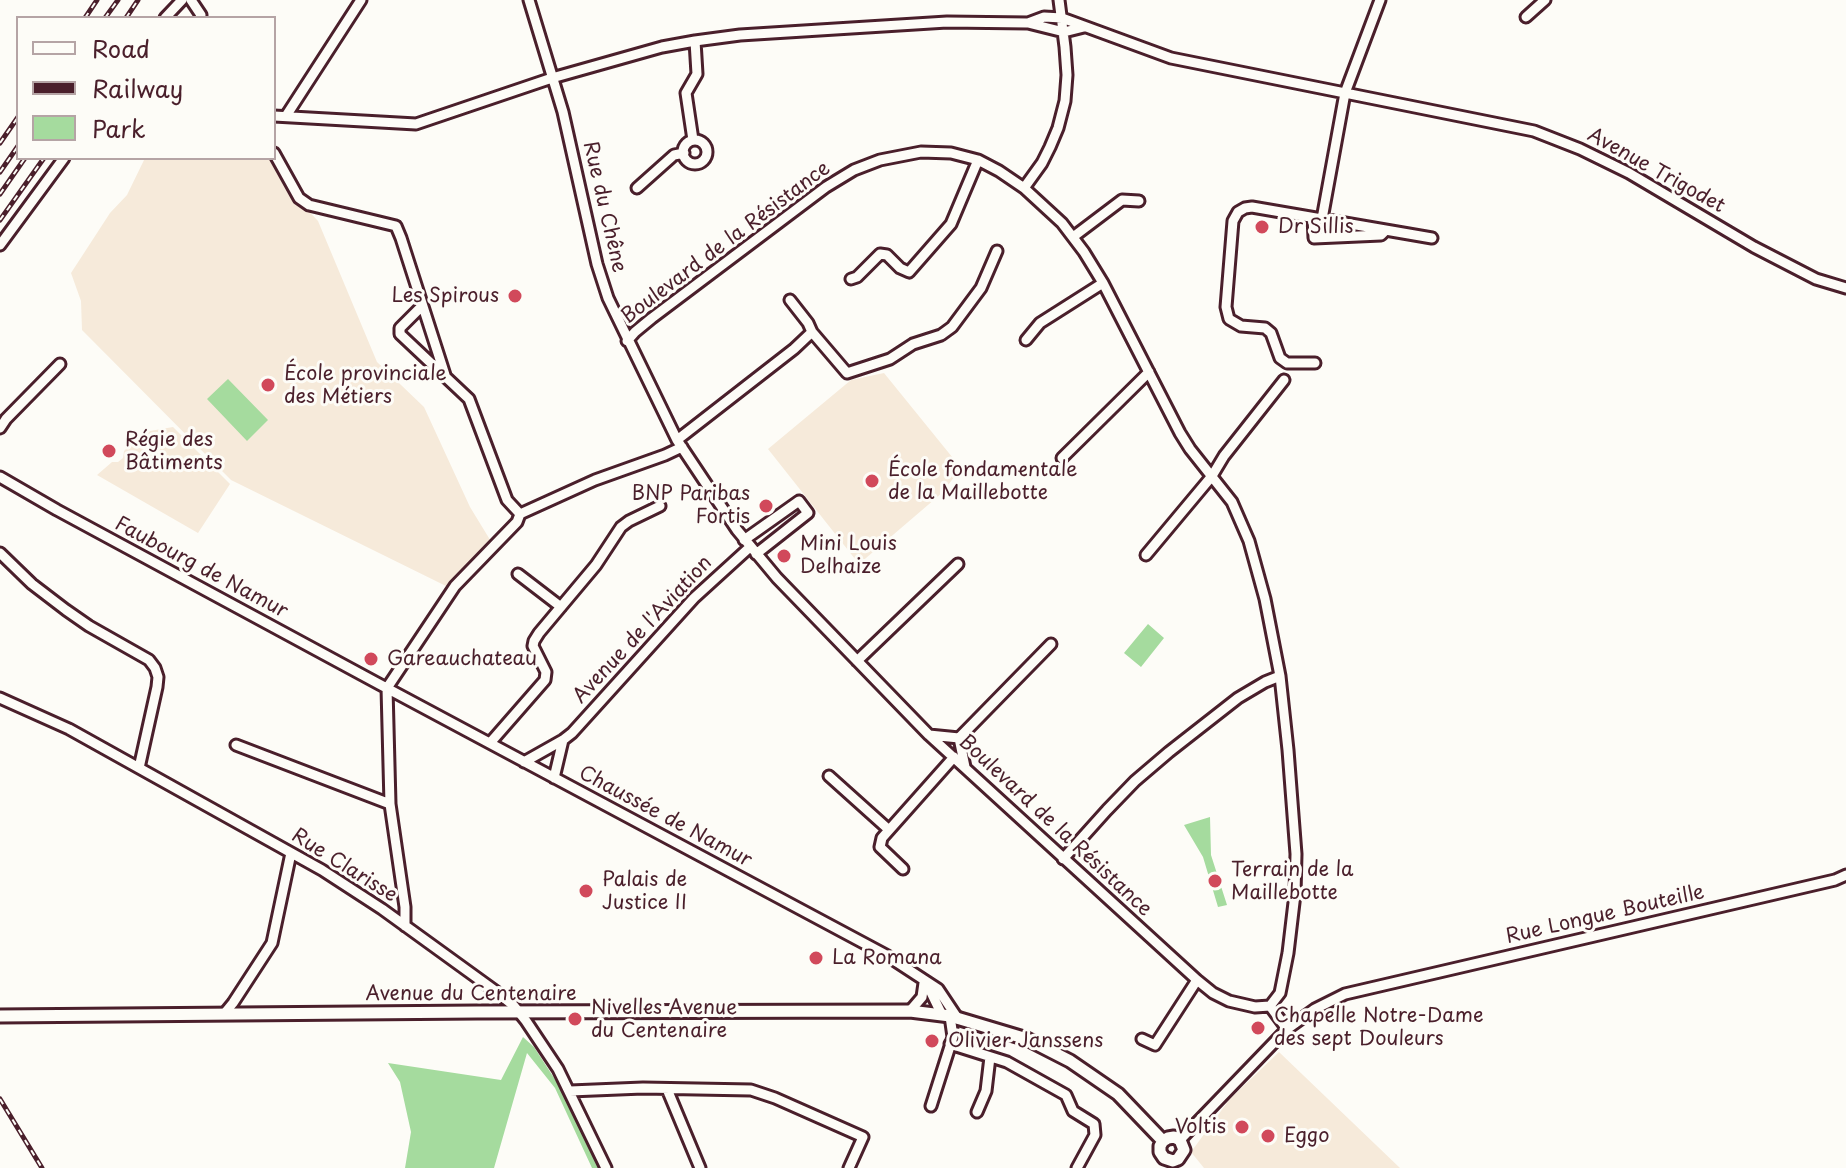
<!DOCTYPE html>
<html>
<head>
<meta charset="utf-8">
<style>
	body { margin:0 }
	#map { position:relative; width:1846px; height:1168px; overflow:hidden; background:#fdfcf7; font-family:"Playpen Sans",sans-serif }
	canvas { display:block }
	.legend { position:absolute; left:16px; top:16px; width:260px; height:144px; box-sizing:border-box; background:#fdfcf7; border:2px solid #b5a4a5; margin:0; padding:10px 14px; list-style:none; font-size:24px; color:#4a1f2b }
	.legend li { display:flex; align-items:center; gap:16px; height:40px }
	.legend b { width:40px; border:2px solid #b5a4a5 }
</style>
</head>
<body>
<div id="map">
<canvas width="1846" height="1168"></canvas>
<ul class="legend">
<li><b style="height:10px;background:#fdfcf7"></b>Road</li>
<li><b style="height:10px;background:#4a1f2b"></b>Railway</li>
<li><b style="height:22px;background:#a5db9e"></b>Park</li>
</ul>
</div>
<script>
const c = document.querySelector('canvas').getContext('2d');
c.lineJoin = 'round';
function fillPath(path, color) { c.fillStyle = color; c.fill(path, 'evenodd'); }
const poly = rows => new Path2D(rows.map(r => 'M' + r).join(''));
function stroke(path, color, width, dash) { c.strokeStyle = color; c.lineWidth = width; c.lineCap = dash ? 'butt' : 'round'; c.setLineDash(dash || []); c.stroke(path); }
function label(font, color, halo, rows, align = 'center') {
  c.font = font + ' "Playpen Sans",sans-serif'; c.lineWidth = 6; c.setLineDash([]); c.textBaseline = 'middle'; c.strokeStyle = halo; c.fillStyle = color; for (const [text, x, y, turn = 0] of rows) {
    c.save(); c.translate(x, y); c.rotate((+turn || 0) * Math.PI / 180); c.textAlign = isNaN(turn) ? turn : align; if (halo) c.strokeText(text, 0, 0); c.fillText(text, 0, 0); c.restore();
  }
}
fillPath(poly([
	[145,158,270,158,289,190,318,221,377,362,424,407,470,507,492,543,448,587,231,480,82,330,81,301,71,273,110,213,127,195],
	[884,373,961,468,942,493,859,564,768,449,851,380],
	[173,427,230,484,198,533,97,475,112,462,118,462,123,458,124,451,144,432],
	[1279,1052,1400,1168,1204,1168,1191,1152,1229,1100]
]), '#f6eada');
fillPath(poly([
	[228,379,268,420,247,441,207,399],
	[1148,624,1164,638,1141,667,1124,653],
	[1210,817,1211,855,1227,905,1218,907,1203,857,1184,825],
	[523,1037,534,1047,567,1098,599,1168,592,1168,555,1088,527,1053,494,1168,405,1168,411,1132,400,1082,388,1063,501,1080]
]), '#a5db9e');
const minor = poly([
	[191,0,201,15,200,18],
	[529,0,563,112,597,264,608,298,677,440,737,530,777,578,929,735,1197,980,1213,993,1229,1001,1255,1007,1270,1006],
	[1526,17,1545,0],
	[165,18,182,0],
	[1028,23,1064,32,1084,27],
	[274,116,416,124,552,78,662,47,695,41,740,35,947,22,1028,23,1044,17,1062,18,1171,58,1534,131,1580,149,1629,173,1754,247,1816,279,1846,288],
	[286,116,361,0],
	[693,140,686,93,697,74,695,41],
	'683 152a12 12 0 1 1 24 0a12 12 0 1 1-24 0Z',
	[274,153,299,198,309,205,396,226,401,238,445,375],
	[637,188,674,155,684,153],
	[1024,188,1042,163,1050,147,1058,128,1065,101,1067,75,1065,47,1059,0],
	[1313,218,1314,238,1381,235,1385,231],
	[1322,219,1345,93,1380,0],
	[1073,237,1122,200,1139,201],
	[0,245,64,158],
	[851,279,857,277,880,254,887,255,900,268,909,272,951,224,978,160],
	[422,306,400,328,400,334,469,399,507,500,520,514],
	[812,332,847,373,890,359,913,344,941,335,952,327,981,288,997,251],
	[1026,340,1040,323,1103,283],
	[627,341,635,332,652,318,826,187,854,170,880,160,921,152,951,153,978,160,999,171,1024,188,1062,223,1084,252,1103,283,1180,433,1190,449,1232,502,1249,541,1265,599,1280,676,1288,750,1296,854,1295,894,1288,953,1280,993,1270,1006],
	[1315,363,1287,363,1280,358,1271,333,1265,328,1241,326,1229,319,1226,307,1233,221,1238,212,1245,208,1252,207,1432,238],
	[0,428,6,419,60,364],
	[677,440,794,349,812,332,808,323,790,300],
	[1062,458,1149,372],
	[0,477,57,510,379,684,886,955,938,989,958,1019],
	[744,540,799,501,808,513,756,554],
	[0,553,32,584,66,610,89,626,149,660,155,668,158,677,157,687,139,768],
	[1146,555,1212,476,1224,456,1284,380],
	[518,574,561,607],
	[857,661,958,564],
	[387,688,455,586,517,522,520,514,595,480,665,455,682,447],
	[387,688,390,804,405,907,405,926],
	[0,698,69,729,322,870,382,909,498,993,514,1006,526,1021,558,1069,606,1168],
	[929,735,959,738,965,767],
	[959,738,1051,644],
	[490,743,545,680,546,672,533,646,534,641,539,633,596,565,621,527,629,521,660,506],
	[236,745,390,804],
	[524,762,563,740,572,733,694,598,750,547],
	[829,776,888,829],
	[554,778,563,740],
	[1063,859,1107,810,1135,781,1169,752,1238,698,1265,682,1280,676],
	[903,869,880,847,882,838,954,757],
	[926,982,942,1015],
	[1270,1006,1287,1029],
	[910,1011,922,997,924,983],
	[224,1014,233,1003,272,943,291,853],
	[1142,1039,1155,1045,1197,980],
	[950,1044,1007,1062,1066,1095,1073,1111,1094,1124,1095,1135,1077,1168],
	[667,1089,700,1168],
	[570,1091,643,1088,751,1090,775,1098,863,1137,849,1168],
	[931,1106,953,1037,950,1016],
	[977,1112,986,1091,990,1057],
	[1180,1140,1287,1029,1315,1009,1345,994,1835,880,1846,875]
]);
const major = poly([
	[0,1016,477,1012,910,1011,950,1016,1027,1039,1070,1061,1118,1094,1163,1141],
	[1163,1141,1168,1138,1174,1137,1180,1140,1184,1150,1178,1159],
	[1163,1141,1160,1146,1160,1152,1164,1158,1173,1161,1178,1159]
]);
stroke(minor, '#4a1f2b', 15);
stroke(major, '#4a1f2b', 17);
stroke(minor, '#fdfcf7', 9);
stroke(major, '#fdfcf7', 11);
const rail = poly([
	[85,18,97,0],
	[105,18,118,0],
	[126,18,138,0],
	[0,143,18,117],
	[0,172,18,146],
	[0,194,25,158],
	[0,220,44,158],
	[0,1099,42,1168]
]);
stroke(rail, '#4a1f2b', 5);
stroke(rail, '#fdfcf7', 2, [6]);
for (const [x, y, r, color] of [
	[1262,227,8,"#d1495b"],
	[515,296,8,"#d1495b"],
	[268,385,8,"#d1495b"],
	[109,451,8,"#d1495b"],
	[872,481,8,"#d1495b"],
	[766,506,8,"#d1495b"],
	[784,556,8,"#d1495b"],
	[371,659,8,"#d1495b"],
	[1215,881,8,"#d1495b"],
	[586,891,8,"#d1495b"],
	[816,958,8,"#d1495b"],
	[575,1019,8,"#d1495b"],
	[1258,1028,8,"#d1495b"],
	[932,1041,8,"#d1495b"],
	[1242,1127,8,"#d1495b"],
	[1268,1136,8,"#d1495b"]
]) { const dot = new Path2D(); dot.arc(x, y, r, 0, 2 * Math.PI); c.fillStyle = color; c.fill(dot); stroke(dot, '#fdfcf7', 3); }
label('20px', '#4a1f2b', '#fdfcf7', [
	["Avenue Trigodet",1656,171,29],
	["Rue du Chêne",604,207,77],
	["Boulevard de la Résistance",726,243,-37],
	["Faubourg de Namur",201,568,28],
	["Avenue de l'Aviation",643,630,-47],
	["Chaussée de Namur",665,817,28],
	["Boulevard de la Résistance",1055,826,43],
	["Rue Clarisse",344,866,32],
	["Rue Longue Bouteille",1605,915,-13],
	["Avenue du Centenaire",471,994]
]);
label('20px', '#4a1f2b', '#fdfcf7', [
	["Dr Sillis",1278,227],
	["Les Spirous",499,296,"right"],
	["École provinciale",284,374],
	["des Métiers",284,397],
	["Régie des",125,440],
	["Bâtiments",125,463],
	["École fondamentale",888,470],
	["de la Maillebotte",888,493],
	["BNP Paribas",750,494,"right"],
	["Fortis",750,517,"right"],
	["Mini Louis",800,544],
	["Delhaize",800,567],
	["Gareauchateau",387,659],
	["Terrain de la",1231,870],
	["Maillebotte",1231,893],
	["Palais de",602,880],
	["Justice II",602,903],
	["La Romana",832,958],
	["Nivelles Avenue",591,1008],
	["du Centenaire",591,1031],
	["Chapelle Notre-Dame",1274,1016],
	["des sept Douleurs",1274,1039],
	["Olivier Janssens",948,1041],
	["Voltis",1226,1127,"right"],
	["Eggo",1284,1136]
], 'left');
</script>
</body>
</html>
